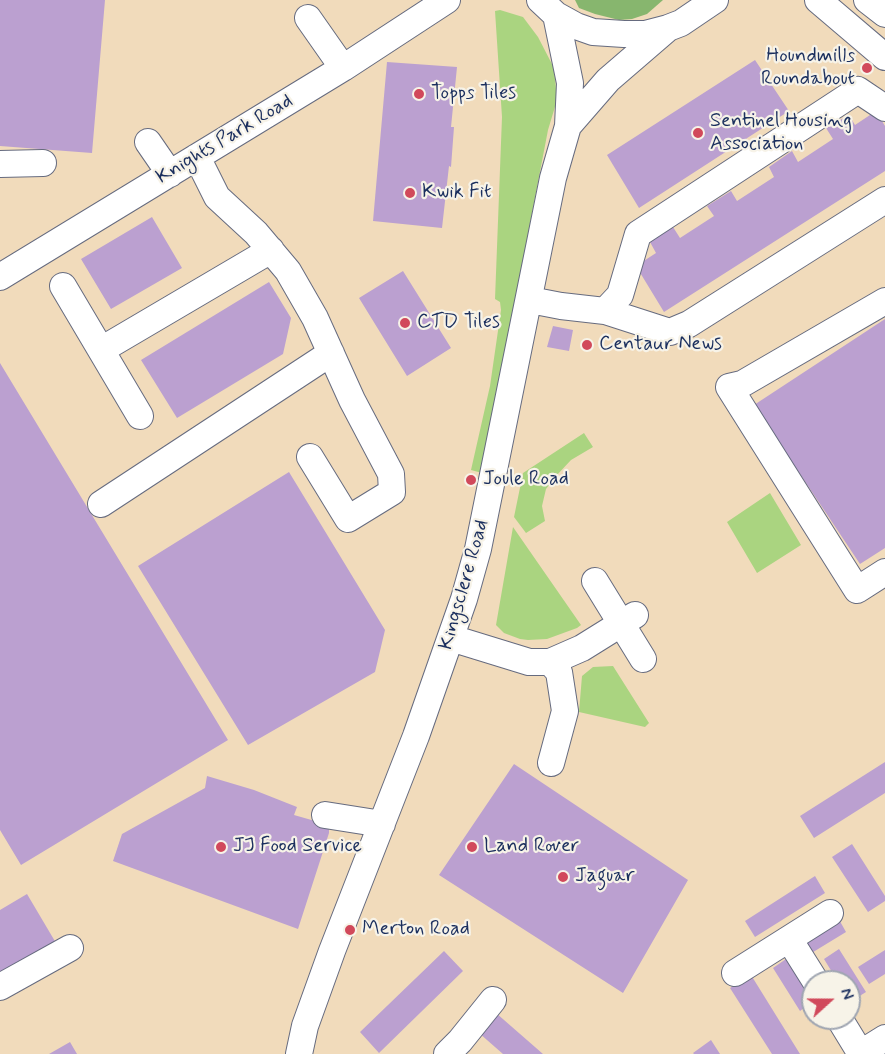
<!DOCTYPE html>
<html>
<head>
<meta charset="utf-8">
<style>
	body { margin:0 }
	#map { position:relative; width:885px; height:1054px; overflow:hidden; background:#f1dbbb; font-family:Mynerve,sans-serif }
	canvas { display:block }
	.north { position:absolute; left:801px; top:970px; width:60px; height:60px; box-sizing:border-box; background:#f7f3e8; border:2px solid #9fa5b1; border-radius:50%; rotate:69deg; font-size:16px; font-weight:700; line-height:24px; text-align:center; color:#1b2f5e }
	.north::after { content:''; display:block; margin:auto; width:21px; height:27px; background:#d1495b; clip-path:polygon(50% 0,100% 100%,50% 72%,0 100%) }
</style>
</head>
<body>
<div id="map">
<canvas width="885" height="1054"></canvas>
<div class="north">N</div>
</div>
<script>
const c = document.querySelector('canvas').getContext('2d');
c.lineJoin = 'round';
function fillPath(path, color) { c.fillStyle = color; c.fill(path, 'evenodd'); }
const poly = rows => new Path2D(rows.map(r => 'M' + r).join(''));
function stroke(path, color, width, dash) { c.strokeStyle = color; c.lineWidth = width; c.lineCap = dash ? 'butt' : 'round'; c.setLineDash(dash || []); c.stroke(path); }
function label(font, color, halo, rows, align = 'center') {
  c.font = font + ' Mynerve,sans-serif'; c.lineWidth = 4.5; c.setLineDash([]); c.textBaseline = 'middle'; c.strokeStyle = halo; c.fillStyle = color; for (const [text, x, y, turn = 0] of rows) {
    c.save(); c.translate(x, y); c.rotate((+turn || 0) * Math.PI / 180); c.textAlign = isNaN(turn) ? turn : align; if (halo) c.strokeText(text, 0, 0); c.fillText(text, 0, 0); c.restore();
  }
}
fillPath(poly([
	[500,10,523,17,538,37,554,68,557,100,548,130,482,473,471,470,490,386,501,310,500,302,495,299,502,117,495,11],
	[584,433,593,447,571,460,557,475,546,489,542,506,545,521,526,533,514,517,523,473],
	[770,493,801,545,757,573,727,522],
	[513,527,581,625,577,628,547,639,528,640,520,639,504,633,496,625],
	[613,666,649,723,645,727,579,712,582,676,593,667]
]), '#aad480');
fillPath(poly([
	[575,0,663,0,647,14,632,19,619,20,595,14,579,8]
]), '#87b66e');
fillPath(poly([
	[0,0,105,0,92,153,0,146],
	[755,60,789,111,639,208,607,155],
	[387,62,457,67,451,127,454,127,451,167,449,166,442,228,373,221],
	[876,111,885,126,885,171,664,312,636,266,656,253,650,242,673,227,680,238,714,216,707,206,731,191,737,201,774,177,769,167,792,151,798,162,833,139,826,128,849,115,855,125],
	[152,217,182,268,111,309,81,259],
	[403,271,451,348,407,376,359,298],
	[269,282,291,318,283,354,177,418,141,360],
	[885,319,885,548,860,564,754,405],
	[553,326,573,330,569,351,547,347],
	[0,363,228,740,21,865,0,830],
	[289,472,385,630,375,672,248,745,138,566],
	[885,762,885,793,814,838,800,816],
	[514,764,688,880,623,993,439,875],
	[207,776,254,790,297,807,294,815,329,825,329,833,298,929,113,861,122,834,205,788],
	[852,844,885,896,885,901,868,912,832,857],
	[815,876,825,893,755,937,745,921],
	[27,894,56,943,0,976,0,910],
	[837,916,846,932,805,957,795,941],
	[839,949,866,992,850,1002,849,982,838,982,824,959],
	[885,950,885,974,869,984,858,967],
	[444,951,463,971,379,1053,360,1032],
	[786,959,813,1001,800,1011,773,968],
	[751,975,800,1054,772,1054,730,988],
	[496,1013,543,1054,503,1054,479,1033],
	[711,1040,720,1054,694,1054,693,1053],
	[70,1042,77,1054,49,1054]
]), '#bba0d0');
const minor = poly([
	[540,0,556,15,576,26,593,32,624,34,645,34,668,28,681,23,715,0],
	[818,0,885,57],
	[867,0,885,14],
	[308,18,343,68],
	[568,126,608,80,666,30],
	[148,142,170,174],
	[197,157,217,197,256,233,288,271,315,318,352,400,391,474,392,492,348,519,310,457],
	[0,164,43,163],
	[0,277,343,68,447,0],
	[63,286,140,416],
	[530,300,561,306,605,311,670,332,689,324,885,200],
	[885,301,742,384,729,387,857,590,885,572],
	[605,311,620,295,638,234,858,90,885,108],
	[101,350,271,250],
	[101,504,331,353],
	[595,581,643,659],
	[451,638,529,662,550,662,582,648,635,615],
	[550,662,559,672,565,711,551,763],
	[325,815,382,824],
	[789,939,816,982],
	[735,973,830,913],
	[0,987,70,948],
	[839,1018,861,1054],
	[861,1053,885,1038],
	[299,1054,305,1026,332,951,416,736,464,599,478,549,553,178,568,126,570,83,556,15],
	[447,1054,460,1041,493,1000]
]);
stroke(minor, '#666b7f', 28);
stroke(minor, '#fff', 26);
for (const [x, y, r, color] of [
	[867,68,6,"#d1495b"],
	[419,94,6,"#d1495b"],
	[698,133,6,"#d1495b"],
	[410,193,6,"#d1495b"],
	[405,323,6,"#d1495b"],
	[587,345,6,"#d1495b"],
	[471,480,6,"#d1495b"],
	[221,847,6,"#d1495b"],
	[472,847,6,"#d1495b"],
	[563,877,6,"#d1495b"],
	[350,930,6,"#d1495b"]
]) { const dot = new Path2D(); dot.arc(x, y, r, 0, 2 * Math.PI); c.fillStyle = color; c.fill(dot); stroke(dot, '#f7f3e8', 2); }
label('20px', '#1b2f5e', '#f7f3e8', [
	["Houndmills",855,57,"right"],
	["Roundabout",855,80,"right"],
	["Topps Tiles",431,94],
	["Sentinel Housing",710,122],
	["Association",710,145],
	["Kwik Fit",422,193],
	["CTD Tiles",417,323],
	["Centaur News",599,345],
	["Joule Road",483,480],
	["JJ Food Service",233,847],
	["Land Rover",484,847],
	["Jaguar",575,877],
	["Merton Road",362,930]
], 'left');
label('20px', '#1b2f5e', '#f7f3e8', [
	["Knights Park Road",225,140,-31],
	["Kingsclere Road",465,585,-74]
]);
</script>
</body>
</html>
